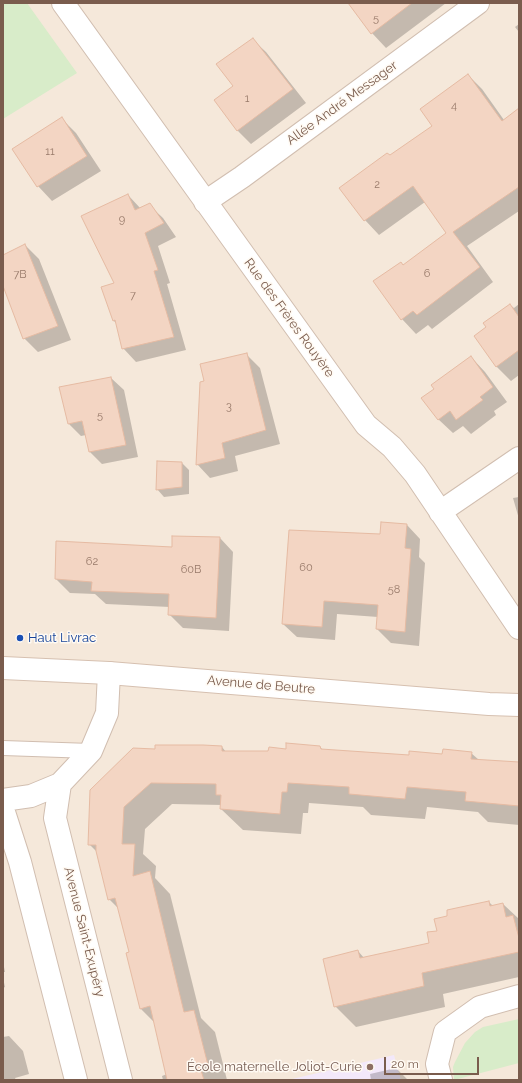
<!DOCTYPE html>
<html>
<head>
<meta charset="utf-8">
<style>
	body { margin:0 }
	#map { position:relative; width:522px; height:1083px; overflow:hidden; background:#fdf6ec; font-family:Raleway,sans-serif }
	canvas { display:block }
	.frame { position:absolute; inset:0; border:4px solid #7a5c4d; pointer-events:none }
	.scale { position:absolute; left:384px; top:1057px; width:95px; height:18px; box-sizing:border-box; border:2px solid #7a5c4d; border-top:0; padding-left:5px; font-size:12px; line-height:14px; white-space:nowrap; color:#7a5c4d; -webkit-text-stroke:3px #fffaf3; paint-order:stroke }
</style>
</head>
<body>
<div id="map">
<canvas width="522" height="1083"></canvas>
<div class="frame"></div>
<div class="scale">20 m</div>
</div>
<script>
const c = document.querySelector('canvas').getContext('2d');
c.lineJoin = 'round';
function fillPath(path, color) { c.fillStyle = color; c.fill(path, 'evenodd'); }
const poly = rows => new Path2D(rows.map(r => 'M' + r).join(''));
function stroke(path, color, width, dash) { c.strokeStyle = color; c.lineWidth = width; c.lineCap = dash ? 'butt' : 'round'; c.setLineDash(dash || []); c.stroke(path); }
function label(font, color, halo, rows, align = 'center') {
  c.font = font + ' Raleway,sans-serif'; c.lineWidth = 3; c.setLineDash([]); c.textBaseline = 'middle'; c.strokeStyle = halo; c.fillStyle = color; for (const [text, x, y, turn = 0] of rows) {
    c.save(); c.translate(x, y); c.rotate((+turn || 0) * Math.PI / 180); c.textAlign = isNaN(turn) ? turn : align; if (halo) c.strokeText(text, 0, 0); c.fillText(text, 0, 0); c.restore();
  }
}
fillPath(poly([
	[3,3,519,3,519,1080,3,1080]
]), '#f5e8da');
fillPath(poly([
	[394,1055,401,1080,288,1080]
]), '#f3e8fa');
fillPath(poly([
	[3,3,27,3,77,73,3,119],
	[519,1019,519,1063,454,1080,453,1067,455,1062,465,1043,475,1032,483,1027]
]), '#d8ecc9');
fillPath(poly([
	[446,3,386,48,372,33,350,4],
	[519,24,519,32,515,27],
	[252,39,266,52,306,103,251,144,238,131,216,101,235,86],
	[468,75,482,89,504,120,519,110,519,211,467,246,493,282,432,329,428,325,416,334,402,319,375,282,401,263,404,266,447,234,425,202,379,235,365,220,390,157,434,126],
	[62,119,76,133,101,171,52,201,38,186],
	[128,195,141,209,149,205,163,218,176,237,158,246,170,283,167,284,186,350,136,362,123,348,118,325,113,320,116,284],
	[25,245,39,259,71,340,38,352,24,338,3,284,3,256],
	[519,304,519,375,511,381,496,366,487,327,510,305,514,308],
	[246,354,260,368,280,444,235,456,238,471,210,478,197,464,206,382],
	[471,357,485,372,507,402,494,411,496,415,471,434,463,426,453,433,438,419,435,389],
	[111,378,124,390,138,457,102,464,90,452,86,435,81,436,69,424],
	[182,463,189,470,189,494,164,497,157,489],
	[519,497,519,519,513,498],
	[407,525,420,539,419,557,425,563,419,646,391,643,377,629,378,617,337,614,335,640,297,637,283,624,380,535],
	[220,538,233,552,229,631,183,628,169,614,170,607,106,604,95,594,70,593,56,579,173,548],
	[222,747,226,752,269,752,320,747,323,750,410,756,471,753,479,760,519,763,519,825,488,822,478,812,427,807,425,819,371,815,363,807,309,803,308,813,303,813,301,834,243,830,221,809,222,805,172,804,145,829,143,854,156,866,155,878,170,894,201,1018,215,1032,227,1080,163,1080,162,1076,167,1074,155,1023,141,1009,131,953,119,909,109,899,97,852,89,844,155,750],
	[489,902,493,906,503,904,519,919,519,977,443,994,445,1007,356,1027,335,1006,358,951,364,958,430,944,438,931],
	[3,962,5,972,3,972],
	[3,978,5,987,3,988],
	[9,1036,23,1051,29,1074,15,1078,16,1080,3,1080,3,1037],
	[396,1068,408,1080,371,1080,370,1074]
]), '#0003');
const building = poly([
	[348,3,412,3,371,34,348,3],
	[253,38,293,89,237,131,214,100,233,86,216,64,253,38],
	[468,74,502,121,519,108,519,187,453,232,480,267,417,315,413,311,401,320,373,281,401,262,403,265,446,233,413,186,364,221,339,188,387,153,390,155,432,126,420,109,468,74],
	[62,117,87,156,37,187,12,149,62,117],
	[128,194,135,210,150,203,164,223,145,233,158,270,154,271,174,337,122,349,115,320,113,321,101,287,114,283,81,216,128,194],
	[25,244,58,326,23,339,3,286,3,255,25,244],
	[510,304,519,317,519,350,496,367,474,336,486,327,483,323,510,304],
	[247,353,266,430,222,443,225,458,196,465,200,382,204,381,200,364,247,353],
	[471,356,493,387,480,397,483,400,456,420,450,411,438,420,421,398,434,389,431,385,471,356],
	[111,377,126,445,89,452,82,421,68,424,59,387,111,377],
	[157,461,182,462,182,487,156,490,157,461],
	[381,522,407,524,405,548,411,549,405,632,376,629,378,605,324,601,322,627,282,624,289,530,380,534,381,522],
	[172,536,220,537,216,618,168,615,169,594,91,591,92,582,55,579,56,541,172,547,172,536],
	[286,743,320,746,321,749,409,755,409,751,442,754,443,749,472,752,471,759,519,762,519,806,465,801,466,792,407,787,405,799,349,794,349,787,288,783,287,792,282,792,280,814,220,809,221,795,216,795,216,784,151,783,124,807,122,844,135,844,133,876,150,871,184,1012,194,1010,208,1065,200,1067,204,1080,167,1080,150,1006,140,1009,126,953,129,952,115,898,108,900,96,851,96,845,88,845,90,790,133,748,155,749,155,745,203,745,222,746,222,751,268,751,269,747,286,749,286,743],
	[489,901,490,906,503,903,506,917,513,915,519,938,519,952,422,973,424,986,334,1007,323,959,358,950,360,958,429,943,427,932,437,931,434,919,447,916,447,910,489,901]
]);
fillPath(building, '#f3d5c3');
stroke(building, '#e6bba3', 1);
const lane = poly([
	[3,748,91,751]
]);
const street = poly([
	[63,3,366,425,392,447,415,474,519,628],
	[205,202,242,177,478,3],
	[440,512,519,458],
	[60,784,55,818,121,1080],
	[3,800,31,796,60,784,91,751,107,713,109,673],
	[3,809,20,862,76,1080],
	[441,1080,437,1064,445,1032,480,1007,519,996]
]);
const secondary = poly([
	[3,668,109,673,489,704,519,705]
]);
stroke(lane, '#d1beb0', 16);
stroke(street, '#d1beb0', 24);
stroke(secondary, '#d6c0b0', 24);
stroke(lane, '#fff', 14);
stroke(street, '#fff', 22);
stroke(secondary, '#fff', 22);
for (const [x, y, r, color] of [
	[20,638,4,"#1a4fb4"],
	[370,1067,4,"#8d6e63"]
]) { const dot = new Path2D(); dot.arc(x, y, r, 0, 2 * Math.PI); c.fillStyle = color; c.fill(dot); stroke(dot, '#fffaf3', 1.5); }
label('11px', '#987a6a', null, [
	["5",376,19],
	["1",247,99],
	["4",454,106],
	["11",50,152],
	["2",377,185],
	["9",122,220],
	["6",427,274],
	["7B",20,275],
	["7",133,296],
	["3",229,407],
	["5",100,416],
	["62",92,562],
	["60",306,568],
	["60B",191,570],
	["58",394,590]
]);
label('13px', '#7a5c4d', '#fffaf3', [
	["Allée André Messager",342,103,-36],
	["Rue des Frères Rouyère",289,318,54],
	["Avenue de Beutre",261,685,5],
	["Avenue Saint-Exupéry",84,932,76]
]);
label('13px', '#164399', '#fffaf3', [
	["Haut Livrac",28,638]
], 'left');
label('13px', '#785e54', '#fffaf3', [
	["École maternelle Joliot-Curie",362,1067]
], 'right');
</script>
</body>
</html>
